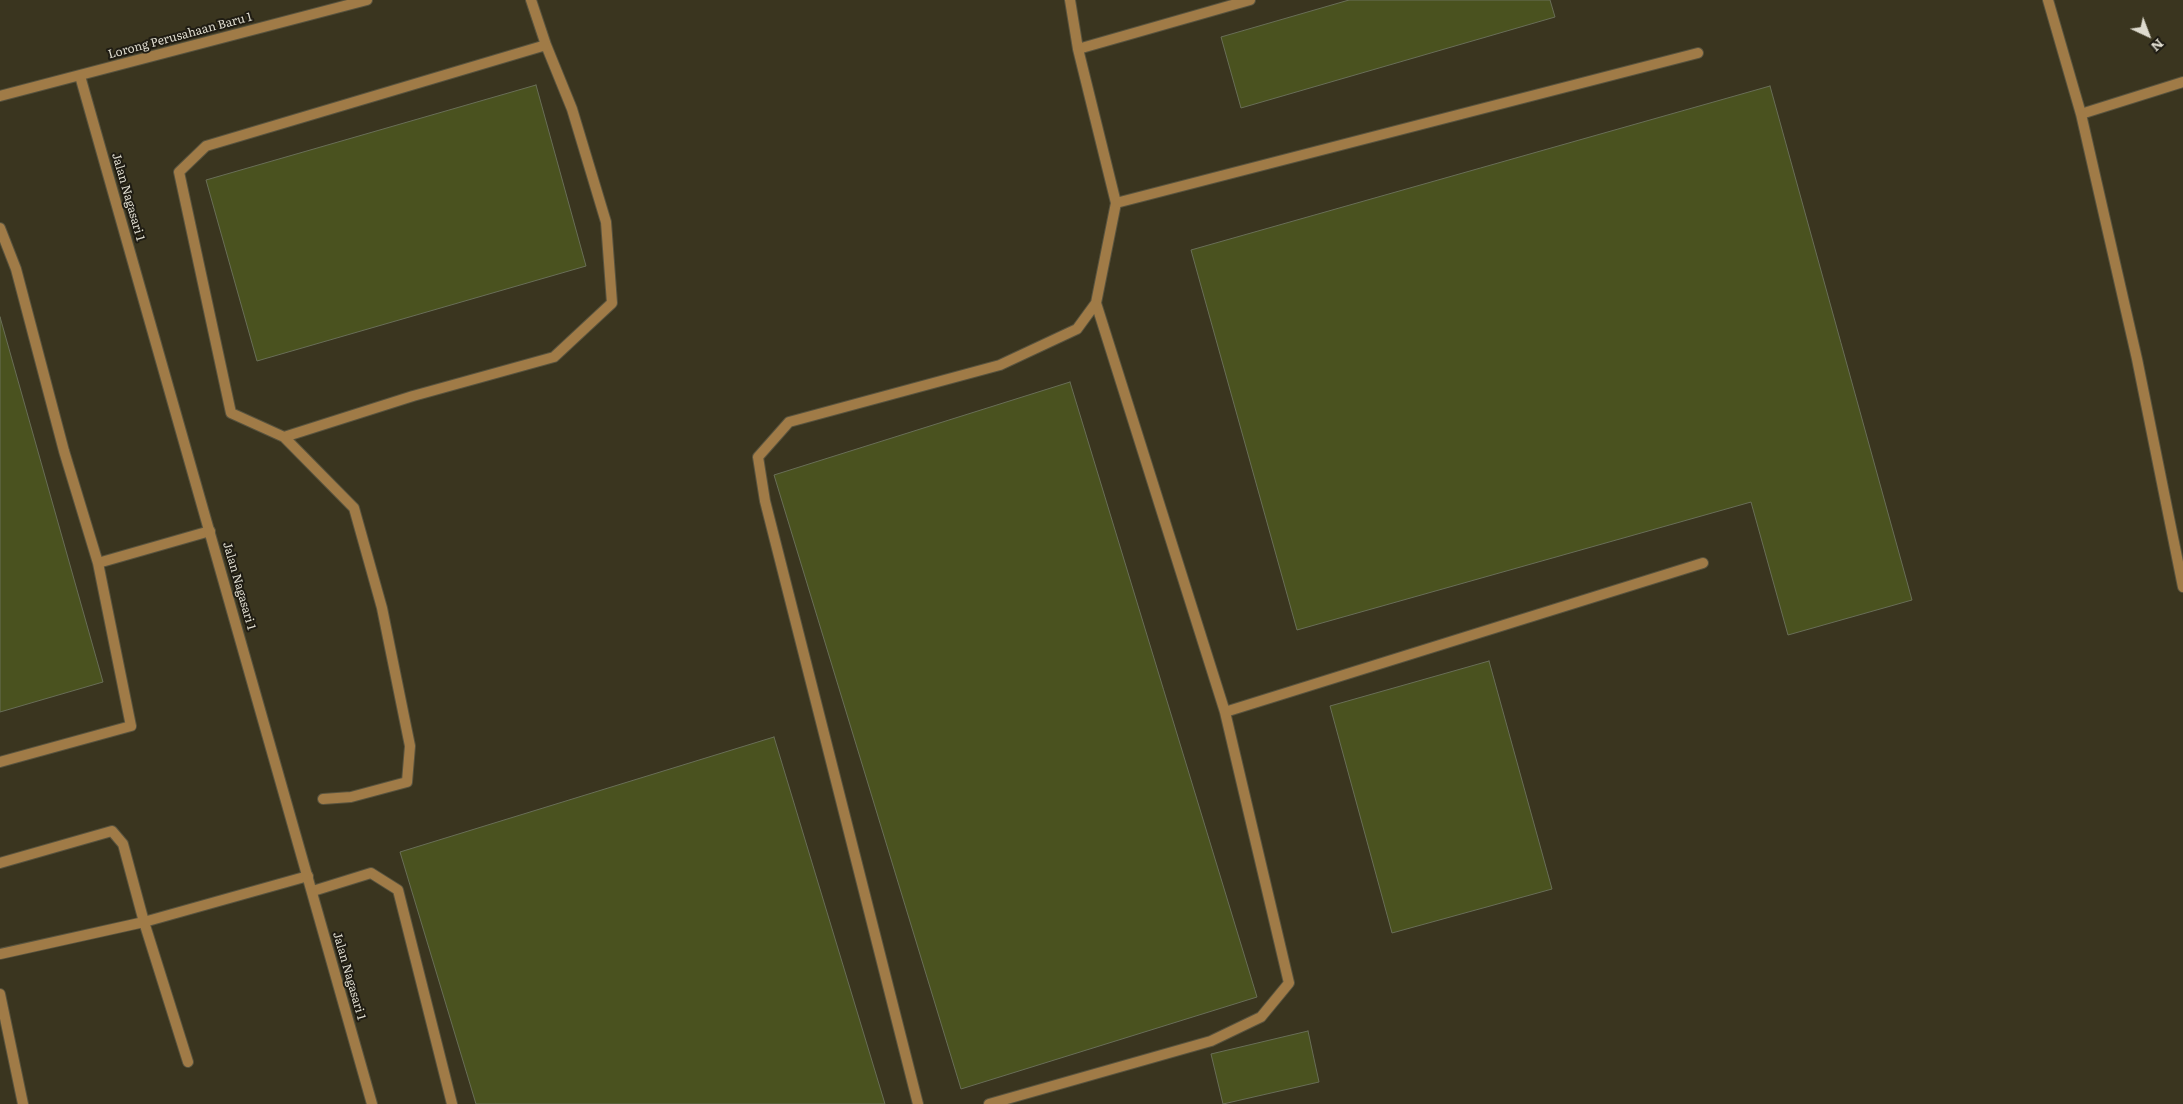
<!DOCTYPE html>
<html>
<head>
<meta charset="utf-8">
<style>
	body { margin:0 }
	#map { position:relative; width:2183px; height:1104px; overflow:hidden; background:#3a351f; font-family:Literata,serif }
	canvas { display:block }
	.north { position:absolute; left:2123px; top:10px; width:50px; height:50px; -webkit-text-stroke:4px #1f1c13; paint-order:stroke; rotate:137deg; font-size:14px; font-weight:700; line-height:20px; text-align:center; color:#dedbce }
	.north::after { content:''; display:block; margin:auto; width:18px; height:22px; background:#dedbce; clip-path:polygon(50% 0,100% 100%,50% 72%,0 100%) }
</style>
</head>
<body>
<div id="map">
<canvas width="2183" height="1104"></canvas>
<div class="north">N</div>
</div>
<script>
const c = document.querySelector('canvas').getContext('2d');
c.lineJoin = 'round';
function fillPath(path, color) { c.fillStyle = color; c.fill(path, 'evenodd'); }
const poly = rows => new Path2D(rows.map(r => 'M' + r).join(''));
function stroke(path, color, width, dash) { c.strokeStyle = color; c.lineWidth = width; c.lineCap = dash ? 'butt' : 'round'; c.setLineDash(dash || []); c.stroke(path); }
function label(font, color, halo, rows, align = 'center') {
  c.font = font + ' Literata,serif'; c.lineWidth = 4; c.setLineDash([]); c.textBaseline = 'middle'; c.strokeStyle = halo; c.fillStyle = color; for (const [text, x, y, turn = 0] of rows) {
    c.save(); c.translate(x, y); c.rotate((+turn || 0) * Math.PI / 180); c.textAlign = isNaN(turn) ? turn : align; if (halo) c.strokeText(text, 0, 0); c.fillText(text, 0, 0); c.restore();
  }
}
const building = poly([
	[1349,0,1550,0,1555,17,1241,108,1221,37,1349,0],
	[536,85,586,266,257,361,206,180,536,85],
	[1770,86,1912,600,1788,635,1751,502,1297,630,1191,250,1770,86],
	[0,317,103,682,0,712,0,317],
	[1070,382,1257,997,961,1089,774,475,1070,382],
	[1489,661,1552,889,1392,933,1330,706,1489,661],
	[774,737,885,1104,476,1104,400,852,774,737],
	[1308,1031,1319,1082,1223,1104,1211,1054,1308,1031]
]);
fillPath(building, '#4a521f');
stroke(building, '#696e57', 1);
const service = poly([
	[2048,0,2081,114,2137,359,2183,587],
	[1078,49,1250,0],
	[2081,114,2183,82],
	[1116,203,1698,53],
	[0,228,16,269,64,451,98,563,131,726,0,762],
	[1096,303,1225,712],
	[284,437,413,396,554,357,612,303,606,222,572,109,546,45],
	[98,563,210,531],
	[323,799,351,797,407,782,410,746,382,608,354,508,284,437,231,413,179,172,206,146,546,45,531,0],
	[0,863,112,831,123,844,144,922,188,1062],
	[313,891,371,873,398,890,452,1104],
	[0,954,144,922,308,876],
	[0,994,23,1104],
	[918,1104,765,501,758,457,789,422,1000,365,1077,329,1096,303,1116,203,1078,49,1070,0],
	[989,1104,1211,1041,1261,1017,1289,983,1225,712,1703,563]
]);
const minor = poly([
	[80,76,372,1104]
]);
const tertiary = poly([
	[0,96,367,0]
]);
stroke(service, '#58533e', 12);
stroke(minor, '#58533e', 12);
stroke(tertiary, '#58533e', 12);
stroke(service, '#a07b47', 10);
stroke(minor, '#a07b47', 10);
stroke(tertiary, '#a07b47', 10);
label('12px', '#dedbce', '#1f1c13', [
	["Lorong Perusahaan Baru 1",180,36,-15],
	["Jalan Nagasari 1",128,197,74],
	["Jalan Nagasari 1",239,586,74],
	["Jalan Nagasari 1",349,976,74]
]);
</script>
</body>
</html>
